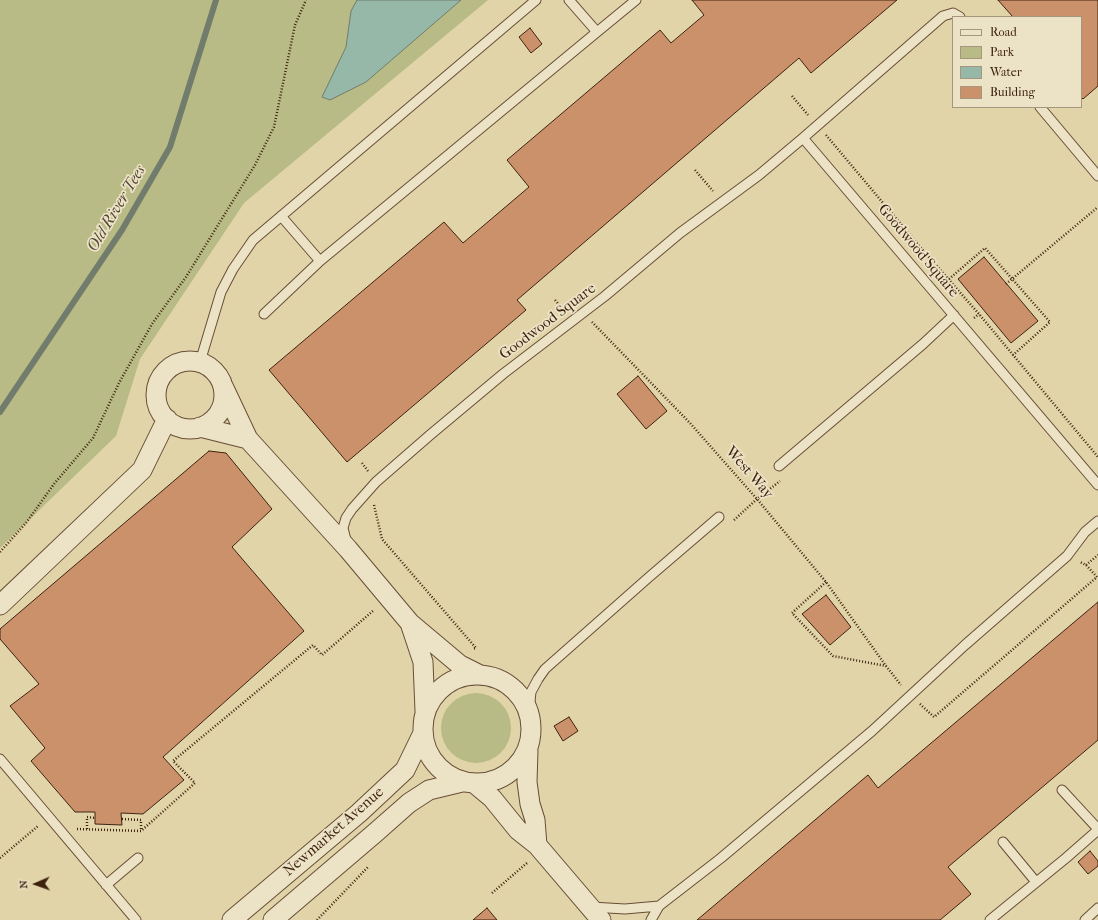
<!DOCTYPE html>
<html>
<head>
<meta charset="utf-8">
<style>
	body { margin:0 }
	#map { position:relative; width:1098px; height:920px; overflow:hidden; background:#e2d4a9; font-family:"IM FELL French Canon",serif }
	canvas { display:block }
	.legend { position:absolute; left:952px; top:16px; width:130px; height:92px; box-sizing:border-box; background:#ece3c7; border:1px solid #a6967e; margin:0; padding:5px 7px; list-style:none; font-size:12px; color:#3e2210 }
	.legend li { display:flex; align-items:center; gap:8px; height:20px }
	.legend b { width:20px; border:1px solid #a6967e }
	.north { position:absolute; left:16px; top:864px; width:40px; height:40px; -webkit-text-stroke:3px #ece3c7; paint-order:stroke; rotate:268deg; font-size:11px; font-weight:700; line-height:16px; text-align:center; color:#3e2210 }
	.north::after { content:''; display:block; margin:auto; width:14px; height:18px; background:#3e2210; clip-path:polygon(50% 0,100% 100%,50% 72%,0 100%) }
</style>
</head>
<body>
<div id="map">
<canvas width="1098" height="920"></canvas>
<ul class="legend">
<li><b style="height:5px;background:#ece3c7"></b>Road</li>
<li><b style="height:11px;background:#b8bb85"></b>Park</li>
<li><b style="height:11px;background:#95b8a9"></b>Water</li>
<li><b style="height:11px;background:#cb916b"></b>Building</li>
</ul>
<div class="north">N</div>
</div>
<script>
const c = document.querySelector('canvas').getContext('2d');
c.lineJoin = 'round';
function fillPath(path, color) { c.fillStyle = color; c.fill(path, 'evenodd'); }
const poly = rows => new Path2D(rows.map(r => 'M' + r).join(''));
function stroke(path, color, width, dash) { c.strokeStyle = color; c.lineWidth = width; c.lineCap = dash ? 'butt' : 'round'; c.setLineDash(dash || []); c.stroke(path); }
function label(font, color, halo, rows, align = 'center') {
  c.font = font + ' "IM FELL French Canon",serif'; c.lineWidth = 3.5; c.setLineDash([]); c.textBaseline = 'middle'; c.strokeStyle = halo; c.fillStyle = color; for (const [text, x, y, turn = 0] of rows) {
    c.save(); c.translate(x, y); c.rotate((+turn || 0) * Math.PI / 180); c.textAlign = isNaN(turn) ? turn : align; if (halo) c.strokeText(text, 0, 0); c.fillText(text, 0, 0); c.restore();
  }
}
fillPath(poly([
	[0,0,488,0,244,203,140,359,116,436,0,548],
	'441 728a35 35 0 1 1 70 0a35 35 0 1 1-70 0Z'
]), '#b8bb85');
const water = poly([
	[357,0,461,0,366,82,330,100,322,97,346,47,351,11,357,0]
]);
fillPath(water, '#95b8a9');
stroke(water, '#727c6c', 1);
stroke(poly([
	[0,412,122,230,170,147,216,0]
]), '#727c6c', 6);
const building = poly([
	[692,0,897,0,811,73,799,58,517,300,526,310,347,462,269,370,444,222,463,243,529,187,507,160,660,30,671,43,704,15,692,0],
	[998,0,1098,0,1098,86,1083,99,1081,97,1081,17,1013,17,998,0],
	[530,28,542,44,531,53,519,37,530,28],
	[984,257,1038,321,1011,343,958,279,984,257],
	[638,376,667,411,646,429,617,394,638,376],
	[209,451,226,453,272,509,232,547,304,631,163,757,184,780,143,814,121,813,122,825,95,824,95,812,75,812,31,761,45,748,10,706,39,684,0,639,0,629,209,451],
	[826,595,851,627,830,645,802,614,826,595],
	[1098,602,1098,740,948,867,971,894,940,920,697,920,868,775,878,788,1098,602],
	[569,717,578,731,563,741,554,726,569,717],
	[1090,851,1098,861,1098,866,1088,874,1078,862,1090,851],
	[487,908,497,920,473,920,487,908]
]);
fillPath(building, '#cb916b');
stroke(building, '#3e2210', 1);
const service = poly([
	[597,32,636,0],
	[1040,107,1098,176],
	[803,138,1098,485],
	[281,216,320,261,597,32,569,0],
	[264,314,320,261],
	[200,362,221,292,233,269,253,240,536,0],
	[779,466,923,344,954,315],
	[346,540,343,528,346,518,352,509,376,482,430,435,503,374,605,296,680,233,759,175,803,138,943,16,953,13,960,17],
	[529,711,531,692,538,679,545,669,648,578,719,517],
	[0,759,136,920],
	[1062,790,1098,829],
	[1003,842,1036,882],
	[106,885,138,858],
	[591,907,625,909,659,906],
	[651,920,659,906,721,858,872,731,965,645,1067,556,1085,532,1098,521],
	[990,920,1066,858,1098,830],
	[1085,920,1098,908]
]);
const minor = poly([
	'156 395a34 34 0 1 1 68 0a34 34 0 1 1-68 0Z',
	[223,386,248,439,348,549,410,623,460,665,478,674],
	[200,427,248,439],
	[0,605,142,470,167,419],
	[410,623,423,662,425,711],
	'423 729a54 54 0 1 1 108 0a54 54 0 1 1-108 0Z',
	[528,751,527,782,530,804,535,820,537,845],
	[475,784,492,798,518,830,537,845,601,920],
	[232,920,359,813,405,770,423,733],
	[273,920,375,833,409,803,429,790,462,782]
]);
stroke(service, '#674e36', 11);
stroke(minor, '#674e36', 21);
stroke(poly([
	[792,96,808,115],
	[826,135,920,247,979,314,1098,457],
	[695,170,713,191],
	[949,279,985,248,1050,322,1013,355],
	[1006,284,1098,207],
	[555,300,564,310],
	[974,318,979,314],
	[592,322,690,423,757,499,826,582,886,666,901,685],
	[362,463,368,471],
	[374,505,382,539,476,648,473,649],
	[734,520,757,499,780,481],
	[0,552,26,523,54,484,93,438,119,383,152,324,186,277,255,165,274,127,295,25,306,0],
	[1086,565,1098,555],
	[826,582,792,613,833,656,886,666],
	[920,704,934,717,1097,577,1086,565,1080,562],
	[122,819,141,820,141,831],
	[77,829,141,831,195,783,173,761,313,645,322,655,374,610],
	[87,829,87,817,95,818],
	[0,858,38,826],
	[492,893,527,863],
	[317,920,368,867]
]), '#3e2210', 2.5, [1, 2]);
stroke(service, '#ece3c7', 9);
stroke(minor, '#ece3c7', 19);
label('15px', '#3e2210', '#ece3c7', [
	["Goodwood Square",918,251,50],
	["Goodwood Square",548,322,-37],
	["West Way",749,473,49],
	["Newmarket Avenue",334,832,-41]
]);
label('italic 16px', '#544836', '#ece3c7', [
	["Old River Tees",117,209,-59]
]);
</script>
</body>
</html>
